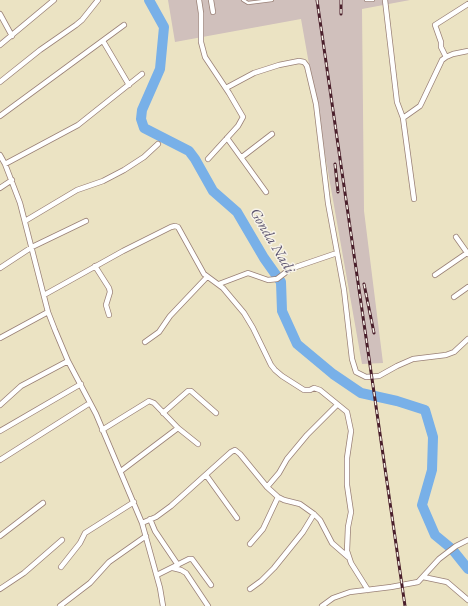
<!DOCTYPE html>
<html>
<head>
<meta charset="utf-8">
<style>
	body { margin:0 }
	canvas { display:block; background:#ebe3c3 }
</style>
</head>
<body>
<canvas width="468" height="606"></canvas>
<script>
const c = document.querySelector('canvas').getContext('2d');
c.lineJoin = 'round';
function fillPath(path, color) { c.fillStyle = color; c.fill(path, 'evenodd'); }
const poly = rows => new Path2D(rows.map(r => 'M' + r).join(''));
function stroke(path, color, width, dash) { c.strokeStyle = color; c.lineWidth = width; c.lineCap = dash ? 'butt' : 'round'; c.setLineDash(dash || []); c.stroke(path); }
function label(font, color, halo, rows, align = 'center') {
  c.font = font + ' "EB Garamond",serif'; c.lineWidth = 3; c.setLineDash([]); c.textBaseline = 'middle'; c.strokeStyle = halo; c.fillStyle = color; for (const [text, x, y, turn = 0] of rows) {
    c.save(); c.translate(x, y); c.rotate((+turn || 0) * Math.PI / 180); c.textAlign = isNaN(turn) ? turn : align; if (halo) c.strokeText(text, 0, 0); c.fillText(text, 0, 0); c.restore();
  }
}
fillPath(poly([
	[168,0,410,0,362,9,364,211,383,363,362,364,301,19,175,42]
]), '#d0c0bc');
stroke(poly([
	[149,0,164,27,160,69,142,110,141,119,144,128,189,151,195,159,213,191,237,212,264,258,281,282,282,311,297,344,333,374,361,393,397,401,425,410,433,437,432,470,422,505,435,535,452,549,468,569]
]), '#78b0e8', 10);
const service = poly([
	[243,0,248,3,272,0],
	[366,0,373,0]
]);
const minor = poly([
	[199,0,201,13,201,42,205,57,229,93,243,117,238,126,208,159],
	[211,0,213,12],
	[385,0,397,102,403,118,414,199],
	[0,14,12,36],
	[103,41,129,85],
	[0,45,54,0],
	[446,57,441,47,441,42,435,25,468,4],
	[0,82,40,50,76,25,82,20,98,0],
	[226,88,254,73,279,65,299,61,304,62,307,66,316,104,328,203,344,290,352,359,356,372,366,377,379,376,397,366,413,359,446,355,454,352,468,339],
	[0,116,124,25],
	[403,118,420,106,422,102,442,60,446,57,453,54,468,51],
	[227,138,266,192],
	[0,155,5,164,20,203,48,312,55,330,68,361,96,414,142,523,160,588,163,606],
	[242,157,272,134],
	[5,164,78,125,142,74],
	[0,188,12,180],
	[25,221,77,190,103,181,124,170,144,157,158,144],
	[456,237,468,254],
	[95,266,109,288,110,292,106,305,109,315],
	[0,268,32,247,86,221],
	[435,275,467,253],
	[219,284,248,273,268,280,277,279,290,269,337,253],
	[44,295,123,251,171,227,175,226,178,227,204,274,223,288,244,313,253,328,271,365,275,370,282,376,304,390,310,390,314,388,320,390,347,412,351,431,347,458,347,485,351,512,348,527,347,551,351,563,368,590],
	[454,297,468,287],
	[0,338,48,312],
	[145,342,159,332,170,316,207,277],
	[0,405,21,386,68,361],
	[163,413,188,391,191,391,216,413],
	[102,430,149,401,154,403,178,428,198,444],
	[0,431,81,384],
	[0,460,90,403],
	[121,471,178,428],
	[206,475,237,518],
	[267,487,279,473,287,459,307,435,337,405],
	[150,519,155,531,178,565],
	[142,523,156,517,171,506,231,452,235,450,240,454,267,487,278,497,284,500,300,504,314,514,320,520,332,543,348,557],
	[0,536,43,503],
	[250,544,263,529,278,497],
	[61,567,80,543,85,533,134,502],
	[173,568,181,570,186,573,208,606],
	[157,575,189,559,192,559,211,585],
	[423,577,447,582,468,600],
	[0,589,24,573,62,540],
	[250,589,261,581,274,568,303,532,314,514],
	[60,606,90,583,109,562,146,536],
	[322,606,333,598,350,592,391,587,418,582,439,559,456,546,468,540]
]);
stroke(service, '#9a8177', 4);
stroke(minor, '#9a8177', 6);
stroke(service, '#fff', 2.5);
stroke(minor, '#fff', 4.5);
const rail = poly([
	[317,0,405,606],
	[341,0,341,14],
	[335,164,338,192],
	[364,284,374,333]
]);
stroke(rail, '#4a1f2b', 3);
stroke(rail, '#f7f3e8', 1.5, [4.5]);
label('italic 15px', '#5a526d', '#f7f3e8', [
	["Gonda Nadi",272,241,59]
]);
</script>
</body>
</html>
